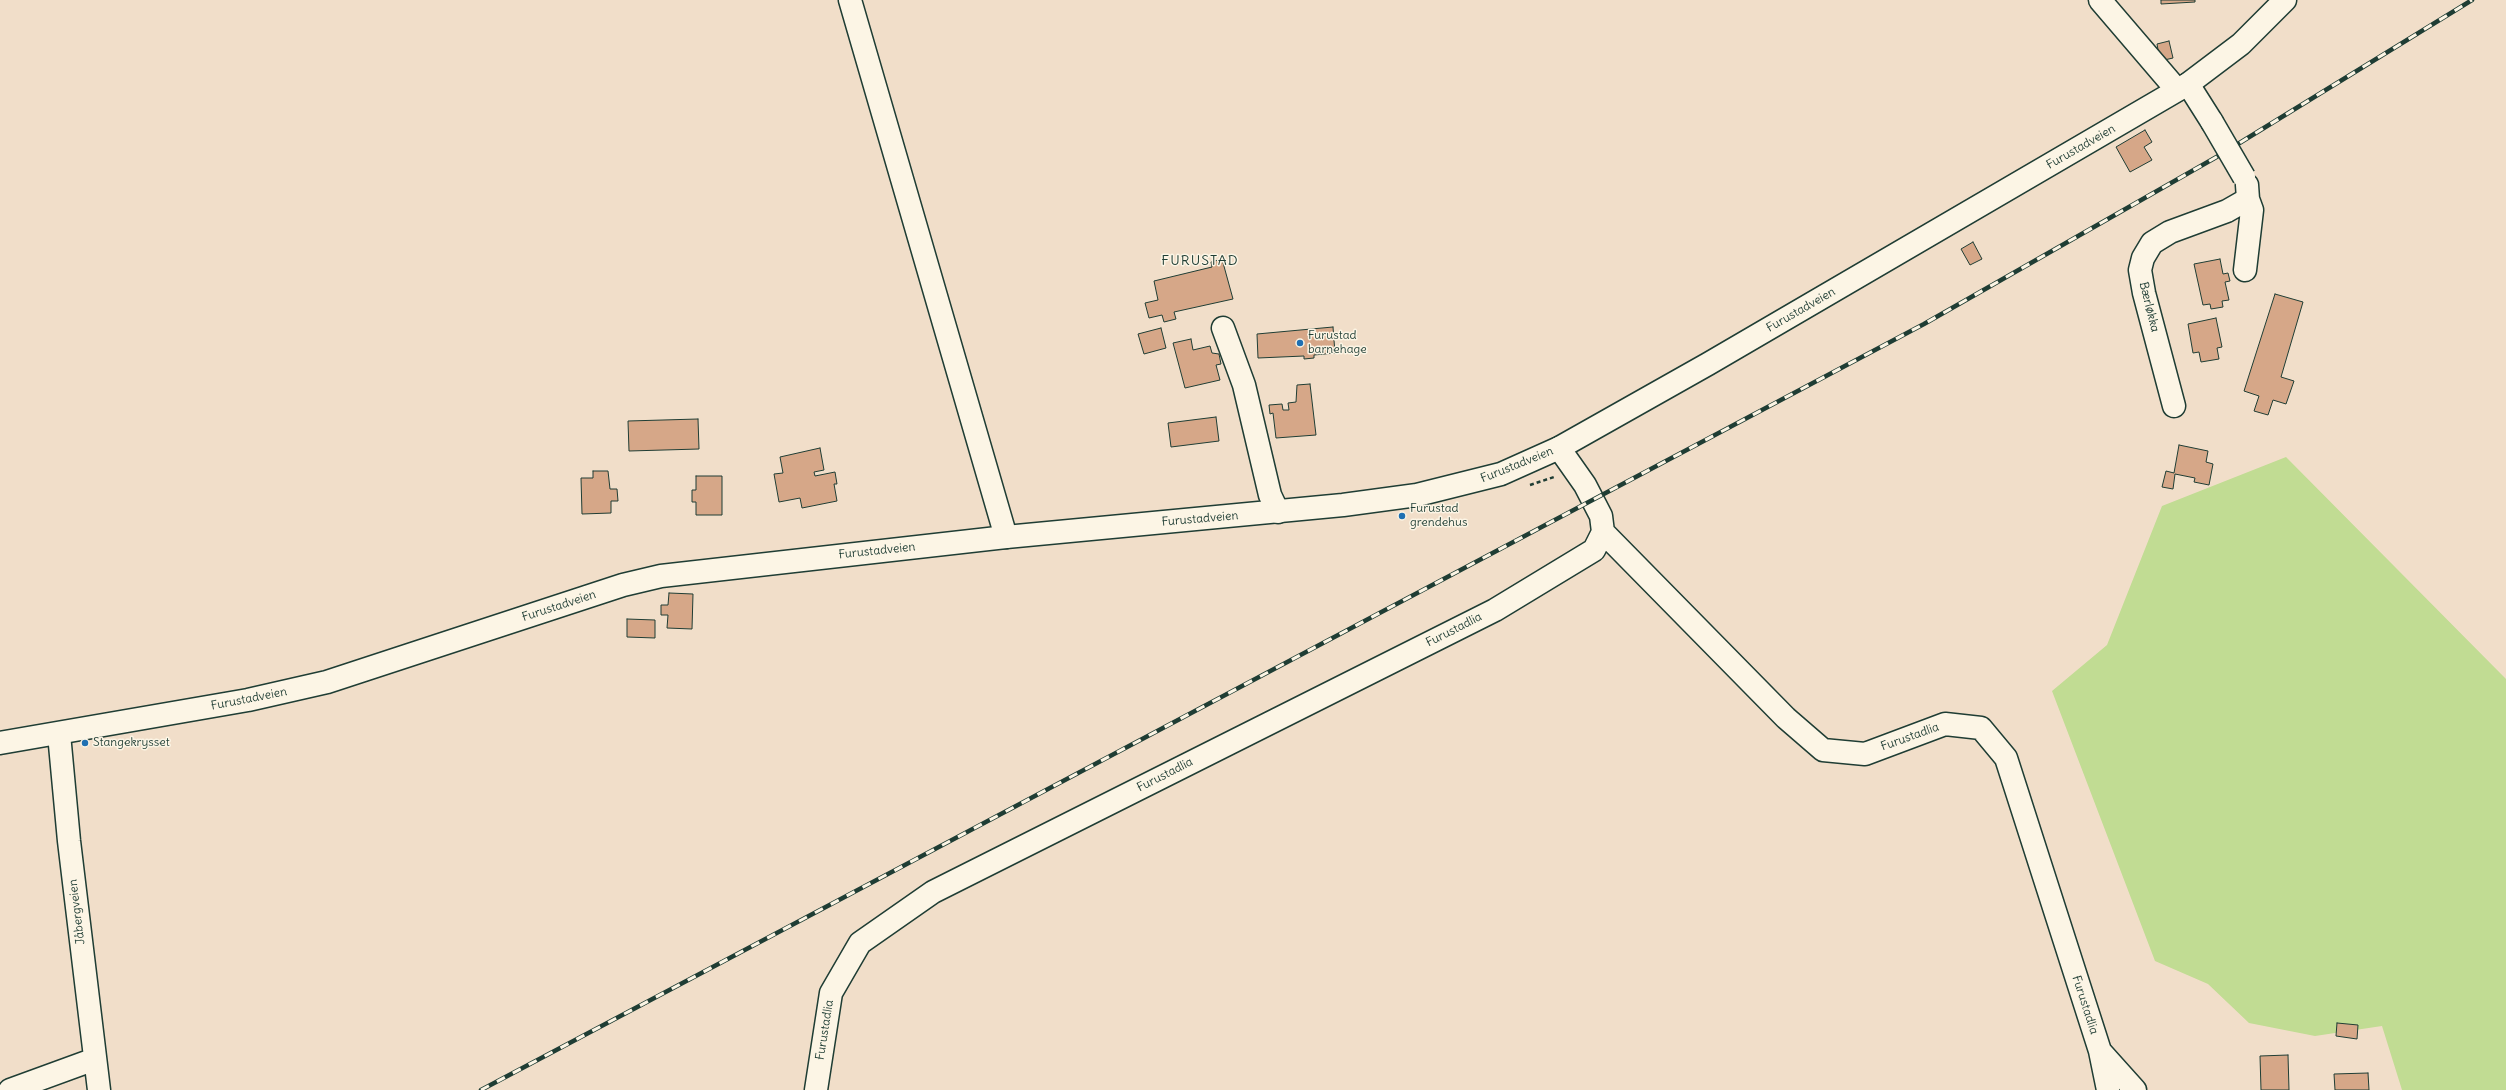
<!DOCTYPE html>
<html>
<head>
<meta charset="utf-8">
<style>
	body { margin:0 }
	canvas { display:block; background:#f1dec9 }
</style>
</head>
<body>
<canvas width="2506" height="1090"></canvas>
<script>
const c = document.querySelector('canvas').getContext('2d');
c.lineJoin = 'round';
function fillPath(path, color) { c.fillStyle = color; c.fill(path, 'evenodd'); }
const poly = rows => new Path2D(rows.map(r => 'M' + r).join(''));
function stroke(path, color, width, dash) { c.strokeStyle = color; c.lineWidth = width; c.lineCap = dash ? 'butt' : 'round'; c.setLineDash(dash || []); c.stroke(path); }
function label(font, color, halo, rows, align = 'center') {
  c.font = font + ' Delius,sans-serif'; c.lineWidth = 3; c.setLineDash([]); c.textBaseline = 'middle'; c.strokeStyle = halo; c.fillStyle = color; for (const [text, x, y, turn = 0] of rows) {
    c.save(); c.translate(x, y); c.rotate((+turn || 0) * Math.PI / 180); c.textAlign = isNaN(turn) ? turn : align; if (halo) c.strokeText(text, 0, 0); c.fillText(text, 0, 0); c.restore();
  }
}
fillPath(poly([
	[2286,457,2506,679,2506,1090,2402,1090,2382,1026,2315,1036,2249,1023,2208,984,2155,961,2052,691,2107,645,2162,506]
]), '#c1dc93');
const building = poly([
	[2161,0,2195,0,2195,2,2161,4,2161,0],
	[2169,41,2173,58,2160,61,2157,44,2169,41],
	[2145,130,2152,142,2144,147,2152,160,2130,172,2116,147,2145,130],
	[1973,242,1982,259,1970,265,1961,249,1973,242],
	[1222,259,1233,299,1174,312,1176,319,1164,322,1162,315,1149,318,1145,303,1158,300,1154,281,1212,267,1211,262,1222,259],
	[2220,259,2223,274,2228,273,2230,281,2225,282,2229,300,2222,301,2223,307,2211,309,2210,304,2203,305,2194,264,2220,259],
	[2275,294,2303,302,2281,377,2294,381,2286,404,2273,400,2268,415,2254,411,2259,396,2244,391,2275,294],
	[2216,318,2222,347,2217,348,2219,359,2201,362,2199,352,2193,353,2188,324,2216,318],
	[1333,327,1335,353,1314,355,1314,358,1304,359,1304,356,1258,358,1257,334,1333,327],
	[1161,328,1166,348,1144,354,1138,334,1161,328],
	[1191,339,1193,350,1210,346,1212,353,1219,354,1221,364,1216,365,1220,380,1185,388,1173,343,1191,339],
	[1310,384,1316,435,1276,438,1273,413,1270,414,1269,405,1282,404,1283,410,1289,410,1288,403,1296,402,1297,385,1310,384],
	[1216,417,1219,441,1171,447,1168,423,1216,417],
	[698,419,699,449,629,451,628,421,698,419],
	[2179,445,2208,451,2206,462,2213,464,2209,485,2194,482,2195,478,2175,474,2173,489,2162,487,2166,471,2174,473,2179,445],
	[820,448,824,470,814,472,815,476,835,472,837,484,834,484,837,501,802,508,800,498,779,502,774,474,783,473,780,457,820,448],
	[593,471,608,471,610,489,617,489,618,501,611,501,611,513,582,514,581,478,593,478,593,471],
	[696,476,722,476,722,515,696,515,696,502,692,502,692,490,696,490,696,476],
	[669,593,693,594,692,629,667,628,668,615,661,615,661,605,668,605,669,593],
	[627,619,655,620,655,638,627,637,627,619],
	[2337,1023,2358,1025,2357,1039,2336,1036,2337,1023],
	[2288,1055,2289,1090,2261,1090,2260,1056,2288,1055],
	[2368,1073,2369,1090,2335,1090,2334,1074,2368,1073]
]);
fillPath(building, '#d6a788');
stroke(building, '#1f3d34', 1);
const minor = poly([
	[850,0,1006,537],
	[2100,0,2177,90],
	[2188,84,2212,122],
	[2245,270,2252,210,2248,199,2247,185],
	[1223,328,1244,385,1270,495,1278,512],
	[2174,406,2144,293,2140,270,2143,258,2152,243,2170,232,2227,211,2248,199],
	[1603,532,1786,718,1823,750,1865,754,1945,724,1981,728,2006,758,2100,1051,2135,1090],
	[59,734,69,841,99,1090],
	[2100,1051,2108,1090],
	[10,1090,95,1059],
	[816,1090,831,993,860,943,933,892,1495,610,1594,550,1603,532,1601,516,1585,485,1559,448]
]);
const major = poly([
	[0,743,248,700,327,682,623,585,661,576,1006,537,1343,505,1417,495,1501,474,1559,448,1708,364,2188,84,2241,44,2285,0]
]);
stroke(minor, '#1f3d34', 25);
stroke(major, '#1f3d34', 25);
stroke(poly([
	[1530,485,1554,477]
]), '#1f3d34', 2.5, [4, 3]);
stroke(minor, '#fcf5e5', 22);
stroke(major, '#fcf5e5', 22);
const rail = poly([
	[481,1090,1924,324,2220,155,2472,0]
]);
stroke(rail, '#1f3d34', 4.5);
stroke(rail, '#fcf5e5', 3, [9]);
const minorBridge = poly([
	[2212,122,2244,177]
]);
stroke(minorBridge, '#1f3d34', 25, []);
stroke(minorBridge, '#fcf5e5', 22);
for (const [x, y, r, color] of [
	[1300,343,4,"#1f6fb2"],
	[1402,516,4,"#1f6fb2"],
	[85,743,4,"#1f6fb2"]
]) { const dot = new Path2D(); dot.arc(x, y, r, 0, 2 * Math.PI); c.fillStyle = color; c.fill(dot); stroke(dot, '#fcf5e5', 1.5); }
label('12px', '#1f3d34', '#fcf5e5', [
	["Furustadveien",2081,147,-30],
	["Bærløkka",2149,307,76],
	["Furustadveien",1801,310,-30],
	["Furustadveien",1517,465,-22],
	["Furustadveien",1200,519,-5],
	["Furustadveien",877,551,-6],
	["Furustadveien",559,606,-18],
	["Furustadlia",1454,630,-27],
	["Furustadveien",249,699,-11],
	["Furustadlia",1910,737,-20],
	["Furustadlia",1165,775,-27],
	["Jåbergveien",77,912,-97],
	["Furustadlia",2085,1005,72],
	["Furustadlia",825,1030,-81]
]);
label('12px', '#1f3d34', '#fcf5e5', [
	["Furustad",1308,336],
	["barnehage",1308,350],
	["Furustad",1410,509],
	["grendehus",1410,523],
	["Stangekrysset",93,743]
], 'left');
c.letterSpacing = '1px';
label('14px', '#1f3d34', '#fcf5e5', [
	["FURUSTAD",1200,261]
]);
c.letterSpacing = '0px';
</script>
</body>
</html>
